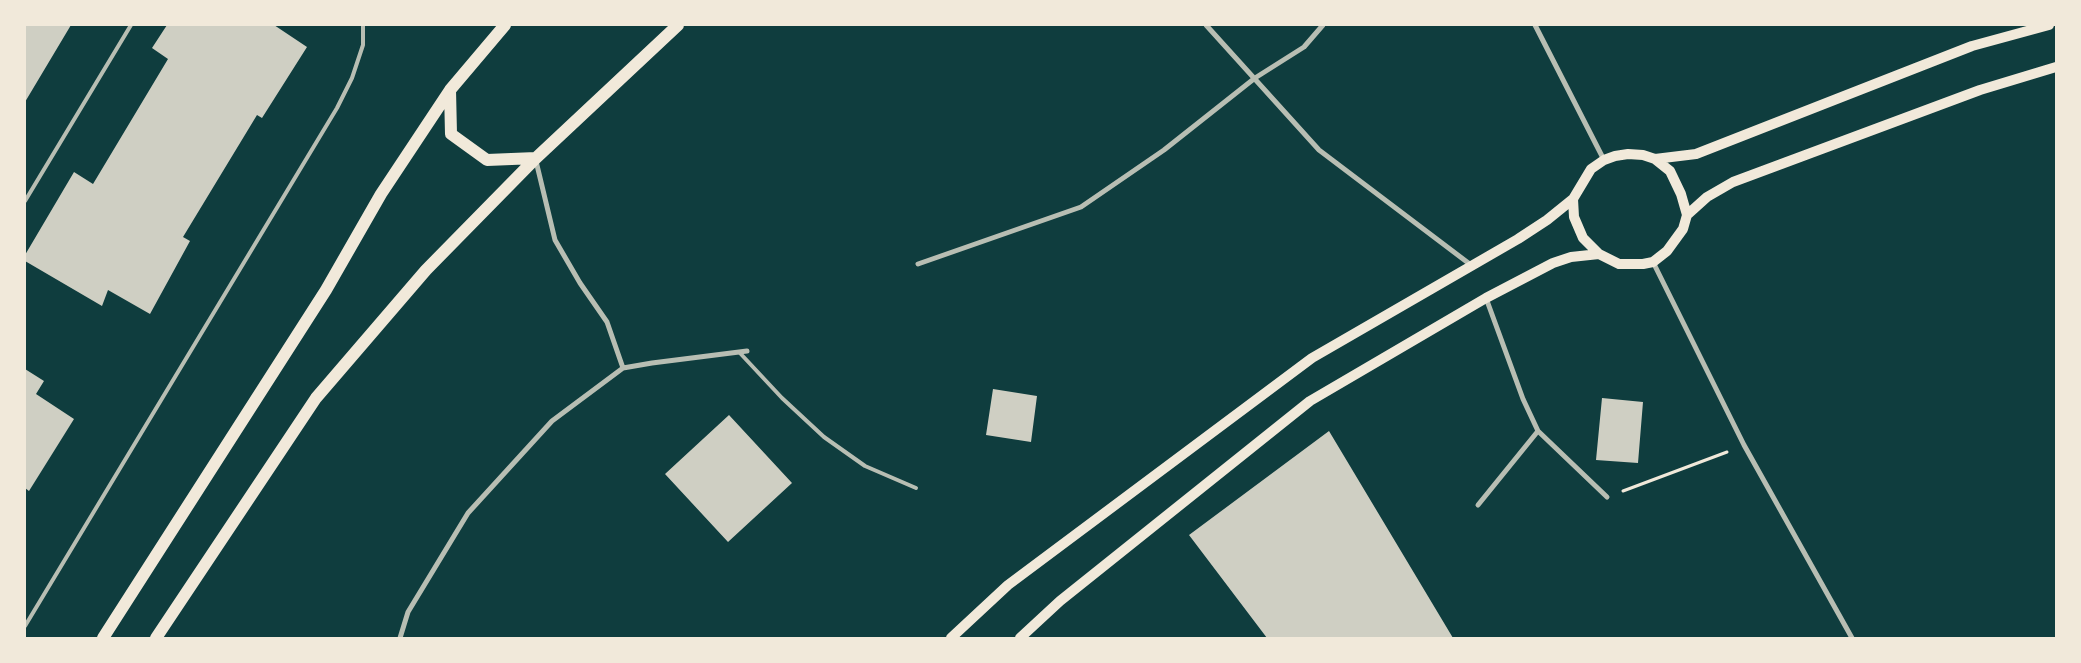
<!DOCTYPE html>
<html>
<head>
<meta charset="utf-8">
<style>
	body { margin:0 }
	#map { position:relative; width:2081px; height:663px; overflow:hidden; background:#0f3d3e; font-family:Quicksand,sans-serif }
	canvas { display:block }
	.frame { position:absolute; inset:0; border:26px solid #f1e9da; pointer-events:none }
</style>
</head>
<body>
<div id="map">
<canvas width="2081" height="663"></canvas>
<div class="frame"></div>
</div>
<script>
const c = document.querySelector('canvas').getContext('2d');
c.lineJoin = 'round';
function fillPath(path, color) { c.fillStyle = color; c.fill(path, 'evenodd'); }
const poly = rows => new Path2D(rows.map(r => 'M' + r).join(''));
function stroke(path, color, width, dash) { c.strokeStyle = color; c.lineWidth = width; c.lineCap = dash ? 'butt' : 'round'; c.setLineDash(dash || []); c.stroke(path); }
fillPath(poly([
	[25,25,71,25,25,102],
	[167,25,274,25,307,47,262,118,257,115,183,237,190,241,150,314,108,290,102,306,25,261,25,255,74,172,93,184,168,59,152,48],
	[25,369,44,381,36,394,74,419,29,491,25,488],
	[993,389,1037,396,1031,442,986,435],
	[1602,398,1643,402,1638,463,1596,460],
	[729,415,792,483,728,542,665,474],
	[1329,431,1453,638,1267,638,1189,535]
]), '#cfcfc3');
stroke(poly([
	[1623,491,1727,452]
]), '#f1e9da', 3);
stroke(poly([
	[25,201,131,25],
	[739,352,782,398,824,437,865,466,916,488],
	[25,626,337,108,352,78,363,45,363,25]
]), '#b8beb3', 4);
stroke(poly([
	[1206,25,1319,150,1471,265],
	[1535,25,1604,160],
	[536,161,555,240,580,283,607,322,623,368],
	[1653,262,1744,445,1852,638],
	[918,264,1081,207,1164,150,1255,78,1304,47,1323,25],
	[1486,298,1523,399,1538,431,1607,497],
	[1478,505,1538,431],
	[400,638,408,612,468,513,552,421,623,368,652,363,747,351]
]), '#b8beb3', 5);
stroke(poly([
	[1628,154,1643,155,1655,159,1670,171,1681,194,1687,215,1683,229,1667,251,1653,262,1643,264,1619,264,1599,254,1583,238,1574,217,1573,199,1591,169,1604,160,1615,156,1628,154],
	[1655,159,1696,154,1972,46,2049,25],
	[1687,215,1707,197,1733,182,1980,90,2056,67],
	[951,638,1008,585,1312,358,1518,239,1547,220,1573,199],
	[1020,638,1060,601,1310,401,1486,298,1553,263,1571,257,1599,254]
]), '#f1e9da', 10);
stroke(poly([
	[450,90,451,134,487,160,536,158],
	[103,638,326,290,381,194,450,90,505,25],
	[156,638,316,398,426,270,536,158,678,25]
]), '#f1e9da', 12);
</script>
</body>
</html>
